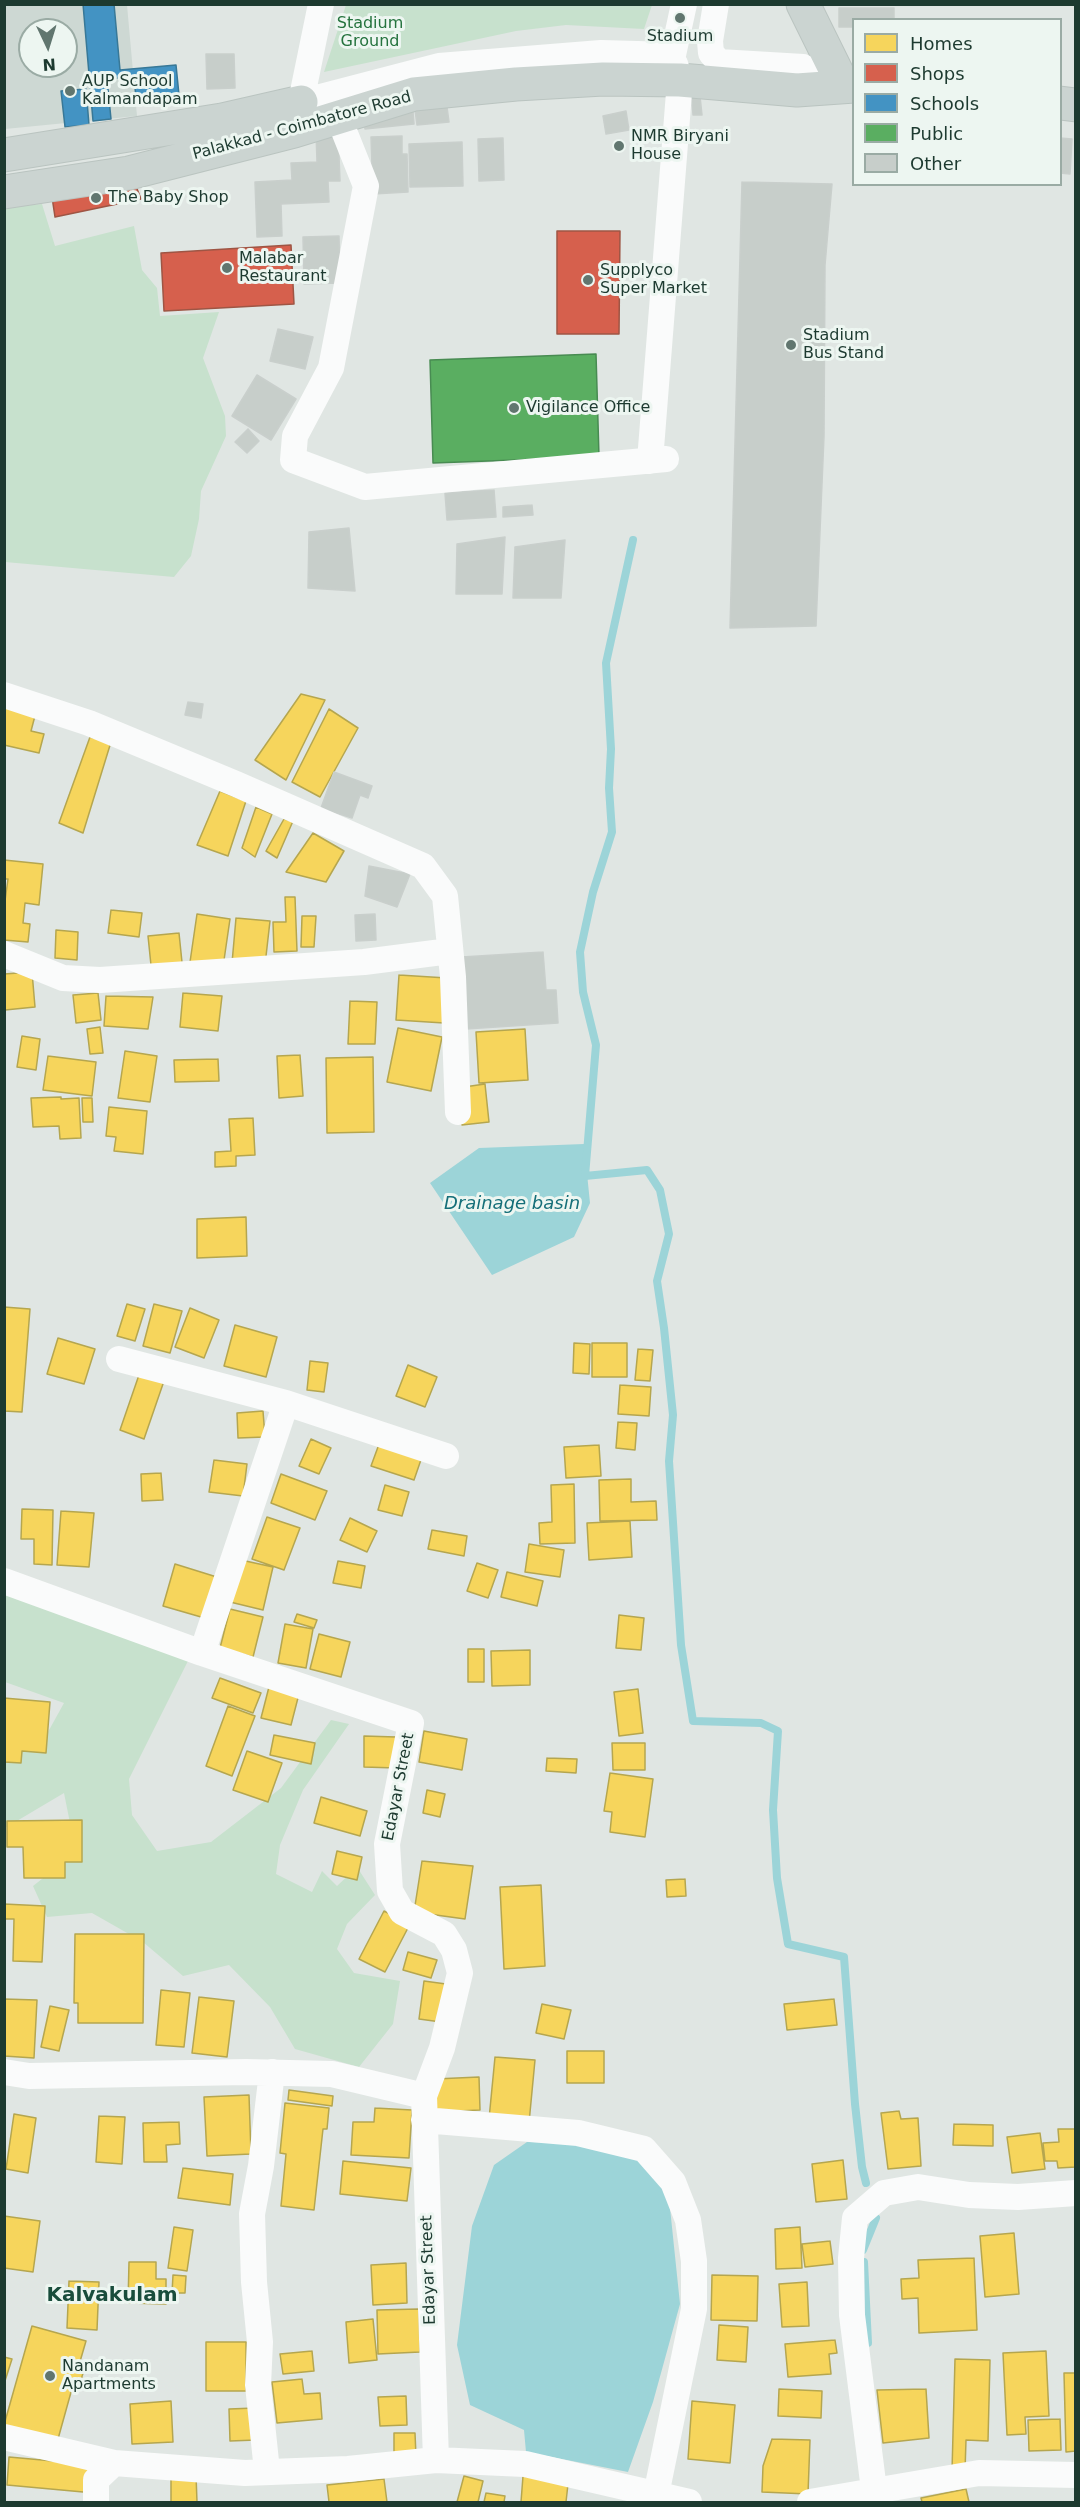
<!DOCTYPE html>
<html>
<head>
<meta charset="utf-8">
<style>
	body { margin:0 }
	#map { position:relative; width:1080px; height:2507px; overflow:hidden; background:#e0e6e3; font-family:"DejaVu Sans",sans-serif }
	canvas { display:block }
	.frame { position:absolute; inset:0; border:6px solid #1d3a30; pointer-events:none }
	.legend { position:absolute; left:852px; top:18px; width:210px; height:168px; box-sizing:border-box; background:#edf6f1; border:2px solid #9aaba4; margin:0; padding:8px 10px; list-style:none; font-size:18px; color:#1d3a30 }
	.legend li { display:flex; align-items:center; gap:12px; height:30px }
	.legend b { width:30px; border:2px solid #9aaba4 }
	.north { position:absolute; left:18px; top:18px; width:60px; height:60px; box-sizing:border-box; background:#edf6f1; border:2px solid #9aaba4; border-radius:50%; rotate:176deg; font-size:16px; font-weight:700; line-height:24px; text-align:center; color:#1d3a30 }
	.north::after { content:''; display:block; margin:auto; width:21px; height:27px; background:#61766f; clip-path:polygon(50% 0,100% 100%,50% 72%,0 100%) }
</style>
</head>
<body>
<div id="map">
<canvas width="1080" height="2507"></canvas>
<div class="frame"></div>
<ul class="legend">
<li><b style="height:16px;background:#f6d55c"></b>Homes</li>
<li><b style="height:16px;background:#d6604d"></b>Shops</li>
<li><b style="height:16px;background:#4393c3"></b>Schools</li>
<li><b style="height:16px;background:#5aae61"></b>Public</li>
<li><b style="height:16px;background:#c7ceca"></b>Other</li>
</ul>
<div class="north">N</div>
</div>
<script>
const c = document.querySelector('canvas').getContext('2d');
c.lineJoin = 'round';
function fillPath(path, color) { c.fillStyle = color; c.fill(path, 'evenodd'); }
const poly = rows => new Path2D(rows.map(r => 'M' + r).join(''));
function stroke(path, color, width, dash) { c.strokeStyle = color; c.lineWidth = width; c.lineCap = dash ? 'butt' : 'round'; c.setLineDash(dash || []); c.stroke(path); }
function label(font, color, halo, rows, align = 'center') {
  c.font = font + ' "DejaVu Sans",sans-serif'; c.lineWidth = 6; c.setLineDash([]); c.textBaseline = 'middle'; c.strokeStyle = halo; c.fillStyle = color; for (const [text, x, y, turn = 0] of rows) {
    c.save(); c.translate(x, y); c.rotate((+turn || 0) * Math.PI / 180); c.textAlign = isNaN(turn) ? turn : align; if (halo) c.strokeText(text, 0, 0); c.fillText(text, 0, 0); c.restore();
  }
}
fillPath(poly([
	[5,5,127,5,137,116,5,129],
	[30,30,66,30,66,66,30,66]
]), '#cdd8d3');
fillPath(poly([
	[346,5,346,4,652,5,644,29,566,25,516,31,324,72],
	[42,204,55,246,134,226,142,270,157,288,160,316,219,312,203,358,225,416,226,436,201,491,199,519,191,556,174,577,5,562,5,207],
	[4,1590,188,1661,129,1779,132,1815,157,1851,211,1842,281,1788,331,1720,349,1724,303,1790,280,1845,276,1874,312,1892,322,1871,337,1886,357,1867,375,1895,347,1924,337,1949,354,1973,400,1981,393,2024,359,2067,295,2049,270,2007,229,1965,183,1976,143,1942,92,1913,47,1917,33,1886,61,1864,73,1838,64,1793,5,1828,5,1755,43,1741,64,1703,5,1682]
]), '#c7e1cd');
fillPath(poly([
	[584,1144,590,1203,574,1237,492,1275,430,1183,479,1148],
	[527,2142,572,2143,626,2153,657,2171,670,2208,680,2304,653,2402,628,2472,526,2452,524,2430,470,2405,457,2345,472,2226,494,2165]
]), '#9cd4d8');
const homes = poly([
	[301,694,325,700,286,780,255,760,301,694],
	[4,704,36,712,31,731,44,734,39,753,4,745,4,704],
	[329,709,358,728,320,797,292,782,329,709],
	[90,737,111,742,83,833,59,823,90,737],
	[220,791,246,801,228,856,197,845,220,791],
	[256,807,272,814,255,857,242,848,256,807],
	[284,819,293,821,277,858,266,851,284,819],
	[313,833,344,851,326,882,286,872,313,833],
	[4,860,43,864,39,905,25,903,23,923,30,924,28,942,4,940,4,908,8,879,4,879,4,860],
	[285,897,295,897,297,951,274,952,273,922,286,922,285,897],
	[111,910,142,913,139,937,108,933,111,910],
	[197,914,230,919,223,967,190,962,197,914],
	[302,916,316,916,314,947,301,947,302,916],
	[236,918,270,921,265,965,232,963,236,918],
	[56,930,78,932,77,960,55,958,56,930],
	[179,933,183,972,152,975,148,936,179,933],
	[32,972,35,1007,5,1010,4,974,32,972],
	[399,975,447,978,444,1023,396,1020,399,975],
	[98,993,101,1020,76,1023,73,995,98,993],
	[183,993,222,996,218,1031,180,1027,183,993],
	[106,996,153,997,148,1029,104,1026,106,996],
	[350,1001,377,1002,375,1044,348,1044,350,1001],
	[100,1027,103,1053,90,1054,87,1029,100,1027],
	[398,1028,442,1037,431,1091,387,1082,398,1028],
	[525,1029,528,1080,479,1083,476,1032,525,1029],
	[22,1036,40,1039,36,1070,17,1067,22,1036],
	[125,1051,157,1056,150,1102,118,1098,125,1051],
	[300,1055,303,1096,279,1098,277,1056,300,1055],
	[48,1056,96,1062,92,1096,43,1090,48,1056],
	[373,1057,374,1132,327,1133,326,1058,373,1057],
	[218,1059,219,1081,175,1082,174,1060,218,1059],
	[485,1084,489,1122,462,1125,457,1088,485,1084],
	[61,1097,61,1099,79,1098,81,1138,60,1139,59,1126,33,1127,31,1098,61,1097],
	[82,1098,92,1098,93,1122,83,1122,82,1098],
	[109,1107,147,1111,143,1154,114,1151,116,1137,106,1136,109,1107],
	[253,1118,255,1155,236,1156,236,1166,215,1167,215,1152,231,1151,229,1119,253,1118],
	[246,1217,247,1256,197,1258,197,1219,246,1217],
	[127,1304,145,1309,135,1341,117,1336,127,1304],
	[154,1304,182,1311,170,1353,143,1346,154,1304],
	[4,1307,30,1309,22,1412,4,1411,4,1307],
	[190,1308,219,1320,204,1358,175,1347,190,1308],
	[235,1325,277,1337,266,1377,224,1366,235,1325],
	[58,1338,95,1349,84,1384,47,1374,58,1338],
	[574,1343,590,1344,589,1374,573,1373,574,1343],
	[592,1343,627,1343,627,1377,592,1377,592,1343],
	[638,1349,653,1350,650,1381,635,1380,638,1349],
	[310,1361,328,1363,324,1392,307,1390,310,1361],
	[408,1365,437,1377,425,1407,396,1396,408,1365],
	[140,1372,164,1381,144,1439,120,1430,140,1372],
	[620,1385,651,1387,649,1416,618,1414,620,1385],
	[263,1411,265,1437,238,1438,237,1413,263,1411],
	[618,1422,637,1423,635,1450,616,1448,618,1422],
	[382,1436,424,1451,414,1480,371,1466,382,1436],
	[311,1439,331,1448,319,1474,299,1466,311,1439],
	[599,1445,601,1476,566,1478,564,1447,599,1445],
	[214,1460,247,1464,243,1496,209,1492,214,1460],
	[161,1473,163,1500,142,1501,141,1474,161,1473],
	[281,1474,327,1491,315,1520,271,1503,281,1474],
	[631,1479,631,1502,656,1501,657,1520,600,1521,599,1480,631,1479],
	[574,1484,575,1543,540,1544,539,1523,552,1522,551,1485,574,1484],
	[385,1485,409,1492,402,1516,378,1510,385,1485],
	[22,1509,53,1510,52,1565,34,1564,34,1539,21,1539,22,1509],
	[61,1511,94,1513,89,1567,57,1565,61,1511],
	[267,1517,300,1528,284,1570,252,1559,267,1517],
	[350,1518,377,1531,367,1552,340,1540,350,1518],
	[630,1521,632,1557,589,1560,587,1523,630,1521],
	[432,1530,467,1536,464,1556,428,1549,432,1530],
	[529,1544,564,1550,560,1577,525,1572,529,1544],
	[241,1560,273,1567,263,1610,230,1602,241,1560],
	[338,1561,365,1566,361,1588,333,1583,338,1561],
	[477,1563,498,1570,488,1598,467,1591,477,1563],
	[175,1564,220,1578,208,1619,163,1606,175,1564],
	[507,1572,543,1581,537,1606,501,1597,507,1572],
	[230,1609,263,1617,253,1657,220,1648,230,1609],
	[297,1614,317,1620,314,1628,294,1622,297,1614],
	[619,1615,644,1618,641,1650,616,1648,619,1615],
	[285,1624,313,1629,306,1668,278,1663,285,1624],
	[319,1634,350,1642,341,1677,310,1669,319,1634],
	[468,1649,484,1649,484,1682,468,1682,468,1649],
	[530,1650,530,1685,492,1686,491,1651,530,1650],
	[220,1678,261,1693,253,1713,212,1698,220,1678],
	[270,1683,300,1690,291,1725,261,1718,270,1683],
	[638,1689,643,1733,619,1736,614,1692,638,1689],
	[4,1698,50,1702,46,1753,22,1751,21,1763,4,1762,4,1698],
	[228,1706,255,1716,232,1776,206,1766,228,1706],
	[424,1731,467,1739,462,1770,419,1762,424,1731],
	[274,1735,315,1743,311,1764,270,1755,274,1735],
	[364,1736,396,1737,396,1768,364,1767,364,1736],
	[612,1743,645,1743,645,1770,613,1770,612,1743],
	[247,1751,282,1763,268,1802,233,1790,247,1751],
	[547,1758,577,1759,576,1773,546,1771,547,1758],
	[610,1773,653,1779,645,1837,610,1832,612,1812,604,1811,610,1773],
	[427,1790,445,1794,440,1817,423,1813,427,1790],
	[321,1797,367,1811,360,1836,314,1823,321,1797],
	[82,1820,82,1862,65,1862,65,1878,24,1878,23,1847,7,1847,7,1821,82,1820],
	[337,1851,362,1857,357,1880,332,1874,337,1851],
	[422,1861,473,1866,465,1919,414,1912,422,1861],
	[685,1879,686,1896,667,1897,666,1880,685,1879],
	[541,1885,545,1966,504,1969,500,1887,541,1885],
	[4,1904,45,1906,42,1962,13,1961,14,1919,4,1919,4,1904],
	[384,1911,410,1924,385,1972,359,1959,384,1911],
	[75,1934,144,1934,143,2023,78,2023,78,2003,74,2003,75,1934],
	[408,1952,437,1960,431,1978,403,1970,408,1952],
	[424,1981,446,1984,441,2022,419,2019,424,1981],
	[161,1990,190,1993,184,2047,156,2045,161,1990],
	[199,1997,234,2001,227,2057,192,2053,199,1997],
	[4,1999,37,2000,34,2058,4,2056,4,1999],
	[834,1999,837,2025,787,2030,784,2004,834,1999],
	[542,2004,571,2010,564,2039,536,2033,542,2004],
	[50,2006,69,2010,59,2051,41,2047,50,2006],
	[567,2051,604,2051,604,2083,567,2083,567,2051],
	[495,2057,535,2060,529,2123,489,2119,495,2057],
	[479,2077,480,2110,436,2112,435,2079,479,2077],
	[289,2090,333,2096,332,2106,288,2100,289,2090],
	[249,2095,251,2154,207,2156,204,2097,249,2095],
	[285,2103,329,2108,327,2129,323,2129,314,2210,281,2206,286,2154,280,2153,285,2103],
	[375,2108,412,2110,409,2158,351,2155,353,2122,374,2122,375,2108],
	[899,2111,901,2119,918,2118,921,2166,888,2169,881,2113,899,2111],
	[14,2114,36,2118,28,2173,6,2169,14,2114],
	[99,2116,125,2117,122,2164,96,2162,99,2116],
	[179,2122,180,2144,166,2145,167,2162,144,2162,143,2123,179,2122],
	[954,2124,993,2125,993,2146,953,2145,954,2124],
	[1058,2129,1076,2129,1076,2167,1058,2168,1057,2161,1045,2161,1043,2143,1059,2142,1058,2129],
	[1040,2133,1045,2169,1012,2173,1007,2137,1040,2133],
	[843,2160,847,2199,816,2202,812,2164,843,2160],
	[343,2161,411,2168,407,2201,340,2194,343,2161],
	[183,2168,233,2174,230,2205,178,2198,183,2168],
	[4,2216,40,2221,33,2272,4,2268,4,2216],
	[174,2227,193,2230,187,2271,168,2268,174,2227],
	[800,2227,802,2268,776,2269,775,2229,800,2227],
	[1014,2233,1019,2294,985,2297,980,2236,1014,2233],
	[830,2241,833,2264,805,2267,802,2244,830,2241],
	[974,2258,977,2330,919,2333,918,2298,902,2299,901,2279,919,2278,918,2260,974,2258],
	[129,2262,156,2262,156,2279,166,2279,166,2304,128,2303,129,2262],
	[406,2263,407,2303,373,2305,371,2265,406,2263],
	[173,2275,186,2276,185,2293,172,2293,173,2275],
	[712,2275,758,2276,757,2321,711,2320,712,2275],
	[69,2281,99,2282,97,2330,67,2328,69,2281],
	[807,2282,809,2326,782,2327,779,2284,807,2282],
	[419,2309,420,2352,378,2354,377,2310,419,2309],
	[373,2319,377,2360,349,2363,346,2322,373,2319],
	[719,2325,748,2327,746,2362,717,2360,719,2325],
	[32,2326,86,2341,79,2365,85,2367,79,2386,73,2385,58,2439,4,2425,32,2326],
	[835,2340,837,2353,829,2354,831,2374,788,2377,785,2344,835,2340],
	[206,2342,246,2342,246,2391,206,2391,206,2342],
	[312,2351,314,2371,283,2374,280,2354,312,2351],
	[1046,2351,1049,2416,1025,2417,1026,2434,1007,2435,1003,2353,1046,2351],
	[4,2357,12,2359,4,2384,4,2357],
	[955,2359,990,2360,988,2441,966,2440,965,2471,952,2471,955,2359],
	[1064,2373,1076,2373,1076,2451,1066,2452,1064,2373],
	[302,2379,304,2394,320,2393,322,2419,277,2423,272,2382,302,2379],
	[779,2389,822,2391,821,2418,778,2416,779,2389],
	[926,2389,929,2438,883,2443,877,2390,926,2389],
	[406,2396,407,2425,380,2426,378,2397,406,2396],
	[171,2401,173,2442,132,2444,130,2404,171,2401],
	[692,2401,735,2405,730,2463,688,2459,692,2401],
	[255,2408,256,2440,230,2441,229,2409,255,2408],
	[1060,2419,1061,2450,1029,2451,1028,2420,1060,2419],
	[394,2433,415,2433,416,2456,394,2457,394,2433],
	[772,2439,810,2440,808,2494,762,2492,763,2466,772,2439],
	[9,2457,97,2465,94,2493,7,2485,9,2457],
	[171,2475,196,2475,197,2502,171,2502,171,2475],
	[464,2476,483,2481,478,2502,457,2502,464,2476],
	[523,2476,568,2484,566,2502,521,2502,523,2476],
	[384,2479,387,2502,329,2502,327,2485,384,2479],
	[966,2489,969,2502,922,2502,921,2498,966,2489],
	[486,2493,505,2496,504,2502,484,2502,486,2493]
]);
fillPath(homes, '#f6d55c');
stroke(homes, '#b5a64f', 1.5);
const shops = poly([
	[134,181,141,199,55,217,52,197,134,181],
	[557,231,620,231,619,334,557,334,557,231],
	[291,245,294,304,164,311,161,253,291,245]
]);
fillPath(shops, '#d6604d');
stroke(shops, '#9e5544', 1.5);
const schools = poly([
	[83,4,114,4,120,70,176,65,179,95,136,99,134,76,107,79,111,119,93,121,83,4],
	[86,89,89,125,65,127,61,91,86,89]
]);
fillPath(schools, '#4393c3');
stroke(schools, '#387897', 1.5);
const public = poly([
	[596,354,599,457,433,463,430,360,596,354]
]);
fillPath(public, '#5aae61');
stroke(public, '#488b52', 1.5);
stroke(poly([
	[633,540,606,663,611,749,609,788,612,832,593,892,580,952,583,992,596,1045,585,1176,647,1170,660,1190,669,1234,657,1281,664,1328,673,1415,669,1461,681,1645,693,1721,761,1723,778,1731,773,1810,777,1878,788,1944,844,1957,855,2104,862,2167,866,2183],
	[863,2250,876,2218],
	[864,2262,868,2343]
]), '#9cd4d8', 8);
const building = poly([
	[839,8,894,8,894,20,854,20,854,27,839,27,839,8],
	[206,54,234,54,235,88,207,89,206,54],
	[699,87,702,115,693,115,691,88,699,87],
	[447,107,449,122,417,125,415,110,447,107],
	[626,111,629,130,606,134,603,116,626,111],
	[413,112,414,124,365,129,364,118,413,112],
	[316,132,338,132,340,181,328,181,329,202,281,204,282,236,257,237,255,182,292,180,291,163,317,162,316,132],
	[402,136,402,154,407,154,408,192,373,194,371,137,402,136],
	[503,138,504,180,479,181,478,139,503,138],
	[1060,138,1072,139,1070,174,1060,173,1060,138],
	[462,142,463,186,410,187,409,144,462,142],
	[742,182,832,184,825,265,824,436,816,626,730,628,742,182],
	[339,236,340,283,304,284,303,237,339,236],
	[278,329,313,337,305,369,270,361,278,329],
	[257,375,296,399,271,440,232,416,257,375],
	[248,429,259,441,247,453,235,442,248,429],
	[494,490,496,517,447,520,445,493,494,490],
	[532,505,533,515,503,517,503,507,532,505],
	[349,528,355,591,308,588,309,532,349,528],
	[505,537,502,594,456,594,457,544,505,537],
	[565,540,561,598,513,598,515,547,565,540],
	[188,702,203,704,201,718,185,715,188,702],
	[334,772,372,786,368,798,360,795,352,818,321,808,334,772],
	[369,866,410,874,397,907,365,896,369,866],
	[375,914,376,940,356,941,355,915,375,914],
	[543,952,546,990,556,990,558,1023,466,1029,462,957,543,952]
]);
fillPath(building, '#c7ceca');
stroke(building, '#c9cfcc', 1.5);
const major = poly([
	[803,4,843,85],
	[1060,103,1076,105],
	[4,155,222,120,301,102],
	[4,192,129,173,294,131,414,94,516,84,603,79,680,80,797,90,854,86]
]);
stroke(major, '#bac4c0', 35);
stroke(poly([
	[716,4,710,41,711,53,719,62,803,67,843,85],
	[301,102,439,66,601,53,673,55,684,4],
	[298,116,321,4],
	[338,116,366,186,331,368,295,436,293,460,365,487,666,459],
	[650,461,680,80,675,64],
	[4,695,89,723,236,784,423,866,445,896,453,977,458,1112],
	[4,954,63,978,100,980,364,962,450,951],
	[119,1359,286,1403,446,1456],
	[4,1581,202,1653,411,1723,387,1844,390,1891,402,1912,444,1934,454,1950,460,1973,442,2048,424,2096,436,2460],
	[202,1653,286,1403],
	[4,2072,29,2076,246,2072,332,2074,424,2096],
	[424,2120,578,2133,644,2149,673,2182,688,2220,694,2261,694,2309,656,2495],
	[4,2437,114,2463],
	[267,2471,258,2385,260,2342,254,2282,252,2214,261,2166,272,2072],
	[874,2490,852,2315,851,2258,855,2218,884,2193,918,2187,969,2195,1018,2197,1076,2193],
	[96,2502,96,2480,114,2463,245,2473,348,2469,436,2460,525,2464,689,2502],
	[810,2502,979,2473,1076,2475]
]), '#fafbfb', 26);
stroke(major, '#cbd4d1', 33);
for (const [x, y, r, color] of [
	[680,18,6,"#61766f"],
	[70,91,6,"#61766f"],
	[619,146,6,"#61766f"],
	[96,198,6,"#61766f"],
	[227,268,6,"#61766f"],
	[588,280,6,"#61766f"],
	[791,345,6,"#61766f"],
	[514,408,6,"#61766f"],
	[50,2376,6,"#61766f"]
]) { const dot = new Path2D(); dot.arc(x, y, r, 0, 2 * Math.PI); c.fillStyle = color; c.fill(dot); stroke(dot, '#edf6f1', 2); }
label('16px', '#25733e', '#edf6f1', [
	["Stadium",370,24],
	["Ground",370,42]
]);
label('16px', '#1d3a30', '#edf6f1', [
	["Stadium",680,37,"center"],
	["AUP School",82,82],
	["Kalmandapam",82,100],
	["NMR Biryani",631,137],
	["House",631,155],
	["The Baby Shop",108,198],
	["Malabar",239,259],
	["Restaurant",239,277],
	["Supplyco",600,271],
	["Super Market",600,289],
	["Stadium",803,336],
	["Bus Stand",803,354],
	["Vigilance Office",526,408],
	["Nandanam",62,2367],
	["Apartments",62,2385]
], 'left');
label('16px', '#1d3a30', '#edf6f1', [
	["Palakkad - Coimbatore Road",302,126,-15],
	["Edayar Street",399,1787,-79],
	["Edayar Street",429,2270,-92]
]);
label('italic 18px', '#156f79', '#edf6f1', [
	["Drainage basin",512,1204]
]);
label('bold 20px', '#194d3c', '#edf6f1', [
	["Kalvakulam",112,2296]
]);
</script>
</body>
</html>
